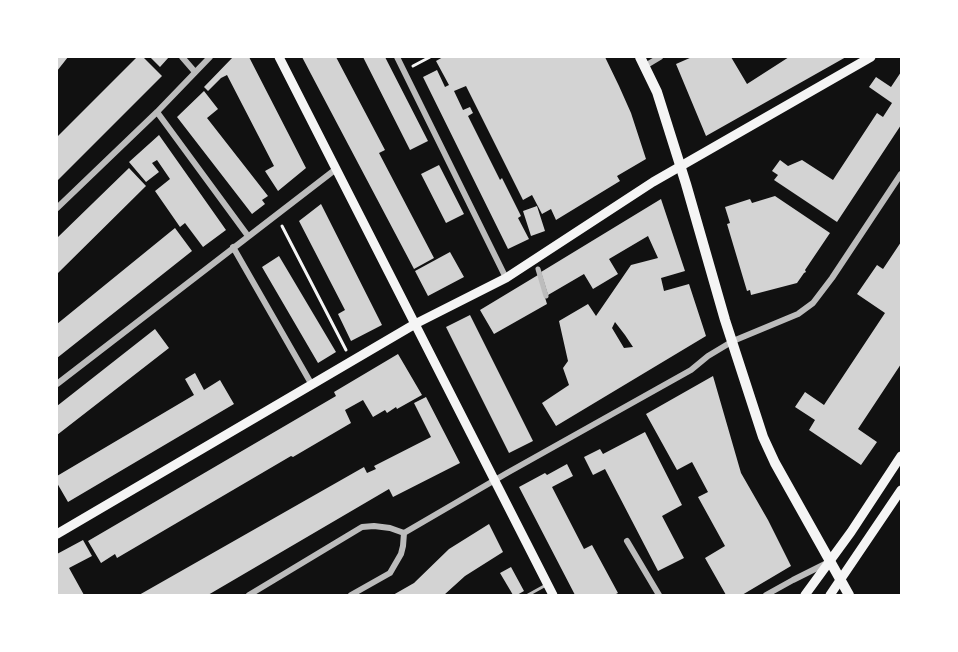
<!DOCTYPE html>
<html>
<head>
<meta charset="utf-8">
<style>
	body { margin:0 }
	#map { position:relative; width:958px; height:652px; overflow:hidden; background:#111; font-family:Mulish,sans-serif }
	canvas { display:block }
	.frame { position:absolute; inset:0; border:58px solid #fff; pointer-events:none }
</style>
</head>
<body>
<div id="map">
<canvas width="958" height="652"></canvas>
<div class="frame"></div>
</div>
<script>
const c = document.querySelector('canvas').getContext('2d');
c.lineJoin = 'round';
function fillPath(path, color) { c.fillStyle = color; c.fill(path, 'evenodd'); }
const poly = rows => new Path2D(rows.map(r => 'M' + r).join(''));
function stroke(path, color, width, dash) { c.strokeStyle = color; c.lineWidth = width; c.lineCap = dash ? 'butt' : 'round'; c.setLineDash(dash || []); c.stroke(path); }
fillPath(poly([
	[57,57,68,57,57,71],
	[137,57,143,57,162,76,57,181,57,137],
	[150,57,169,57,160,67],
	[233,57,249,57,306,168,278,191,265,171,274,166,227,75,221,78,208,91,204,87],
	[302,57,336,57,385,150,379,153,434,258,414,269],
	[363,57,385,57,428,141,410,150],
	[443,57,605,57,619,86,631,113,646,159,617,176,620,181,556,220,551,209,542,214,532,195,523,200,466,86,454,91,463,110,470,107,473,113,468,116,500,180,502,178,521,216,518,218,529,239,508,249,423,77,437,70,445,87,449,85,436,61],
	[692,57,731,57,747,84,789,57,846,57,706,136,676,64],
	[901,72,901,125,837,222,774,180,778,175,772,171,780,160,788,166,802,160,833,180,877,113,883,117,892,103,869,87,876,77,891,87],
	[204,91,218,109,207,118,268,196,262,200,265,204,252,214,177,117],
	[159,135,226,230,203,247,185,223,180,227,155,191,170,179,157,160,152,163,159,172,146,182,129,162],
	[439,165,464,214,446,223,421,174],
	[129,168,146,186,57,274,57,238],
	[775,196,830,233,805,270,806,272,804,273,797,283,751,295,750,290,747,291,727,224,730,223,725,207,750,199,752,203],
	[661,199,685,271,661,278,664,291,689,284,706,336,556,426,542,403,569,385,563,368,568,361,559,321,588,304,596,316,631,265,658,258,648,236,609,259,618,274,593,289,584,274,548,295,541,272],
	[615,322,625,335,633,347,624,348,612,328],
	[321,204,382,325,351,341,338,314,345,310,299,221],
	[537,206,545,231,531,236,523,211],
	[175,228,192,251,57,358,57,324],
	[901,242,901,364,858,429,877,442,861,465,809,430,815,420,795,407,805,392,824,405,885,313,857,294,877,265,883,269],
	[450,252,464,277,428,296,415,271],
	[279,256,336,352,318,363,262,267],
	[538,275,547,304,494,334,480,310],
	[470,315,533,441,509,453,446,327],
	[155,329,169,348,57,435,57,406],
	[398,354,422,395,397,409,396,407,387,413,385,410,373,417,363,400,345,410,351,423,293,457,291,456,117,558,115,554,101,563,88,541,336,396,334,392],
	[195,373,204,390,220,380,234,404,68,502,57,483,57,476,194,395,185,379],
	[713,376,741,473,768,520,791,566,742,595,726,595,705,558,725,546,698,497,708,492,692,462,677,470,646,414],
	[426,397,460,463,393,497,389,489,208,595,139,595,364,467,367,473,376,469,374,466,431,437,414,403],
	[645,432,682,505,662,516,684,558,658,571,605,469,593,475,584,457,600,449,603,454],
	[567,464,573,476,552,487,584,549,592,545,618,593,614,595,575,595,519,487,545,473,547,475],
	[489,524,503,552,465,576,444,595,393,595,414,583,449,549],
	[83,540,92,556,69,568,84,595,57,595,57,554],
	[511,567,524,591,517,595,513,595,500,573]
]), '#d3d3d3');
stroke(poly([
	[413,66,430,57],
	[282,226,346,350]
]), '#f5f5f5', 3);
stroke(poly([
	[528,595,546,585]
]), '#bcbcbc', 3);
stroke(poly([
	[538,269,546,296]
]), '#bcbcbc', 5);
stroke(poly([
	[182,57,195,72],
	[397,57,506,278],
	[645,66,660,57],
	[157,112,248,236],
	[57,208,157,112,210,57],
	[233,247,312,385],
	[57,384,336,169],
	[627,541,659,595],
	[249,595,362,527,374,526,390,528,404,533,507,473,691,370,708,356,733,341,798,314,813,303,832,278,901,174],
	[351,595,390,573,401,554,403,546,404,533],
	[766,595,793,580,827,563]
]), '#bcbcbc', 6);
stroke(poly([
	[279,57,553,595],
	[57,534,415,324,506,278,653,182,871,57],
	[805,595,851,532,901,456],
	[830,595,901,490]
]), '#f5f5f5', 9);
stroke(poly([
	[640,57,657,92,686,184,725,320,763,437,775,463,849,595]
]), '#f5f5f5', 10);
</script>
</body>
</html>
